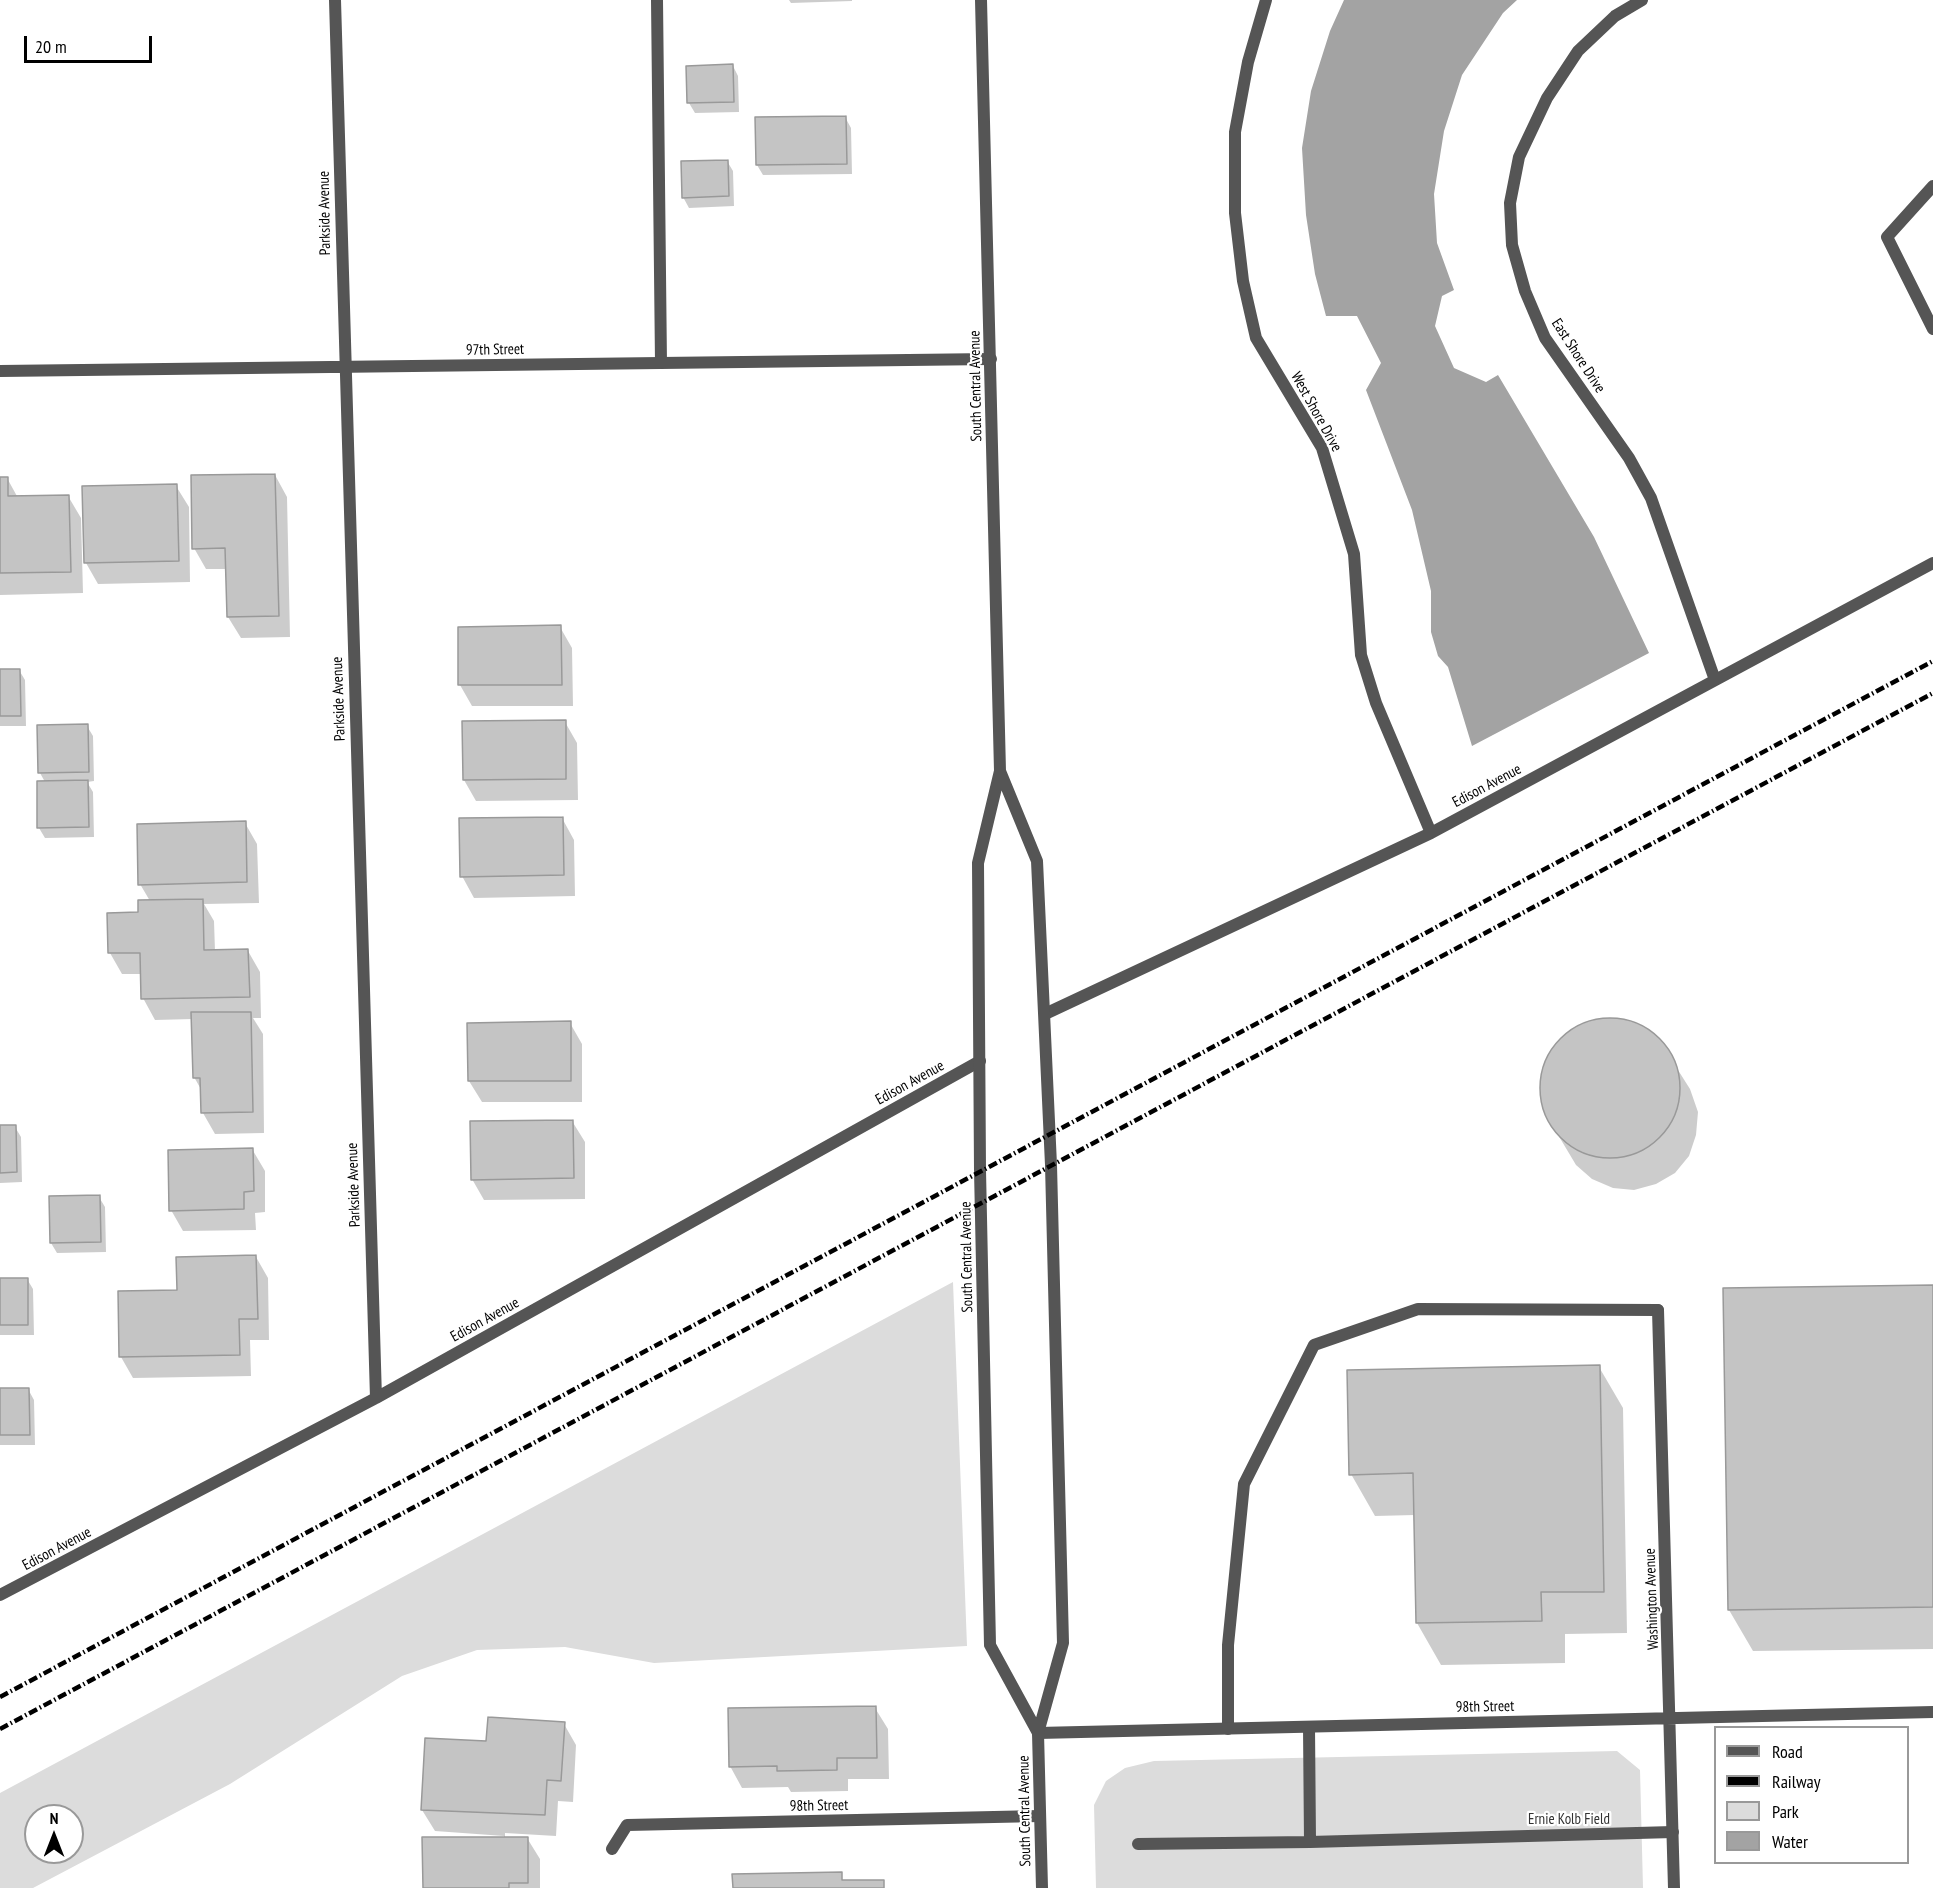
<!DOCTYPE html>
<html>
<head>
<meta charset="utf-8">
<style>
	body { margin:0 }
	#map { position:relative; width:1933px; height:1888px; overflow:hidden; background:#fff; font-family:"PT Sans Narrow",sans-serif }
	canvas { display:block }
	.legend { position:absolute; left:1714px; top:1726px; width:195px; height:138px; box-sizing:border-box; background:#fff; border:2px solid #999; margin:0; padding:8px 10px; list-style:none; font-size:18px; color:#000 }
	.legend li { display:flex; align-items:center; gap:12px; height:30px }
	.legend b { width:30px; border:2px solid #999 }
	.north { position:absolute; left:24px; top:1804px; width:60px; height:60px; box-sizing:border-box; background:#fff; border:2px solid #999; border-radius:50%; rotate:0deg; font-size:16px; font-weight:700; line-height:24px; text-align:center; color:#000 }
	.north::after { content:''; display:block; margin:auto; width:21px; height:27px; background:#000; clip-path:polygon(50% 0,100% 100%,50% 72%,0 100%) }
	.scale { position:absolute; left:24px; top:36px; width:128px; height:27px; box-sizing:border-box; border:3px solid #000; border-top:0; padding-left:8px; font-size:18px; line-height:21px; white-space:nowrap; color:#000; -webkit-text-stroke:4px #fff; paint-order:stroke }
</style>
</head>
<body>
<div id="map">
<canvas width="1933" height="1888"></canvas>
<ul class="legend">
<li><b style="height:8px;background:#555"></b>Road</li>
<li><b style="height:8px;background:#000"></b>Railway</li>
<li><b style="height:16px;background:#dcdcdc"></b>Park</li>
<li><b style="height:16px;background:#a3a3a3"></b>Water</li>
</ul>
<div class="north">N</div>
<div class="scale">20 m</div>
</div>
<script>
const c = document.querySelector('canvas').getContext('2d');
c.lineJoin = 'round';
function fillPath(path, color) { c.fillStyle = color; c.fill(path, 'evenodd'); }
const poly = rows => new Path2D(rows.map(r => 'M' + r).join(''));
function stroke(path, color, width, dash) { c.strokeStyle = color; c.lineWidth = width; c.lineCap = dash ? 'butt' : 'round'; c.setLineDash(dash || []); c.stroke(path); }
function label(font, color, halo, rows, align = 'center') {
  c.font = font + ' "PT Sans Narrow",sans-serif'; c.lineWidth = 4.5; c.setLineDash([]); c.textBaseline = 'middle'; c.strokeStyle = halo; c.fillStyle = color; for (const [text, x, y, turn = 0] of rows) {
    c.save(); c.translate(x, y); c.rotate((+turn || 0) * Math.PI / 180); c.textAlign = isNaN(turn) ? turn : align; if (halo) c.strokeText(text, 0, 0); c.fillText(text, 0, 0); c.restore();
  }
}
fillPath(poly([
	[953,1282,967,1646,654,1663,565,1647,477,1650,402,1676,230,1784,33,1888,0,1888,0,1793],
	[36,1816,72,1816,72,1852,36,1852],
	[1617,1751,1640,1770,1643,1888,1096,1888,1094,1805,1106,1781,1125,1768,1154,1761]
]), '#dcdcdc');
fillPath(poly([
	[1344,0,1517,0,1503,13,1462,75,1444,131,1434,194,1437,243,1454,290,1442,296,1435,326,1454,368,1486,382,1498,375,1594,537,1649,653,1472,746,1448,667,1438,656,1431,632,1431,591,1412,510,1366,390,1381,363,1357,316,1326,316,1315,274,1306,215,1302,148,1311,91,1330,31]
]), '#a3a3a3');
fillPath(poly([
	[789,0,852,0,852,1,791,3],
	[733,66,738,76,739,112,695,113,689,103],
	[845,117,851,128,852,174,763,175,757,165],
	[727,161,733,171,734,206,689,208,683,197],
	[275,475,287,497,290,637,241,638,228,617,227,569,206,569,194,548],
	[0,478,7,478,18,498,68,496,81,518,83,593,0,595],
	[176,486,189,507,190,582,98,584,86,563],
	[560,627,572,648,573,706,472,706,460,685,459,628],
	[0,670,19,670,25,680,26,726,0,726],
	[565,722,577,743,578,800,476,801,464,780],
	[87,726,93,736,94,781,87,782,93,792,94,837,45,838,39,828,45,782,40,773],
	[562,818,574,840,575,896,474,898,462,876],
	[245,823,257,844,259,903,204,904,214,921,215,951,248,951,260,972,261,1018,253,1018,263,1034,264,1133,215,1134,203,1113,202,1091,194,1077,193,1019,155,1020,143,998,142,974,122,974,110,953,150,901,140,884],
	[1614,1019,1637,1025,1657,1037,1690,1089,1698,1112,1696,1135,1689,1156,1675,1173,1656,1184,1634,1190,1613,1188,1592,1179,1576,1165,1545,1113,1541,1091,1543,1070,1553,1050,1569,1033,1591,1022],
	[570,1023,582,1044,582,1102,482,1102,469,1081,468,1024],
	[572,1121,585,1142,585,1199,484,1200,472,1179],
	[0,1127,15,1127,21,1137,22,1182,0,1183],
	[252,1149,265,1171,265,1212,255,1213,256,1230,183,1231,171,1210],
	[99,1197,105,1207,106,1252,57,1253,51,1243],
	[256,1257,268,1278,269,1340,250,1340,251,1376,133,1378,121,1357,179,1291],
	[27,1279,33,1289,34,1335,0,1335,0,1280],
	[1933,1286,1933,1649,1753,1651,1729,1610],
	[1599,1367,1623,1408,1627,1633,1565,1634,1565,1663,1441,1665,1417,1623,1415,1515,1375,1516,1351,1474],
	[28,1389,34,1400,35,1445,0,1445,0,1390],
	[875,1708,888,1729,889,1779,848,1779,848,1791,791,1792,788,1787,742,1788,730,1766],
	[564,1724,576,1745,573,1802,558,1801,556,1836,505,1833,505,1838,527,1838,540,1859,540,1888,424,1888,504,1838,504,1836,435,1831,422,1810,427,1739,487,1743]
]), '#0003');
const building = poly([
	[733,64,734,102,687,103,686,66,733,64],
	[846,116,847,164,756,165,755,117,846,116],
	[728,160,729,196,682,198,681,161,728,160],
	[275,474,279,616,227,617,225,548,192,549,191,475,275,474],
	[0,477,8,477,8,496,69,495,71,572,0,573,0,477],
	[177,484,179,561,84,563,82,486,177,484],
	[561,625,562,685,458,685,458,627,561,625],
	[0,669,20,669,21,716,0,716,0,669],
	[566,720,566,779,463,780,462,721,566,720],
	[88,724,89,772,38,773,37,725,88,724],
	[88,780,89,827,37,828,37,781,88,780],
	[563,817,564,875,460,877,459,818,563,817],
	[246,821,247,882,138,885,137,824,246,821],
	[203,899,204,950,248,949,250,997,141,999,140,953,108,953,107,913,138,912,138,900,203,899],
	[191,1012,251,1012,253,1112,201,1113,200,1078,193,1078,191,1012],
	'1540 1088a70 70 0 1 1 140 0a70 70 0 1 1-140 0Z',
	[571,1021,571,1081,468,1081,467,1023,571,1021],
	[573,1120,574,1178,471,1180,470,1121,573,1120],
	[0,1125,16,1125,17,1172,0,1173,0,1125],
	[253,1148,254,1191,244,1192,244,1209,169,1211,168,1150,253,1148],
	[100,1195,101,1242,50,1243,49,1196,100,1195],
	[256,1255,258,1319,239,1319,240,1355,119,1357,118,1291,177,1290,176,1257,256,1255],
	[0,1278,28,1278,28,1325,0,1325,0,1278],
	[1933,1285,1933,1607,1728,1610,1723,1288,1933,1285],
	[1600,1365,1604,1592,1541,1592,1542,1621,1416,1623,1413,1473,1349,1475,1347,1370,1600,1365],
	[0,1388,29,1388,30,1435,0,1435,0,1388],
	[876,1706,877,1758,837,1758,837,1770,777,1771,777,1766,729,1767,728,1708,876,1706],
	[488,1717,565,1722,561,1781,547,1780,545,1815,421,1810,425,1738,486,1741,488,1717],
	[422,1837,528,1837,528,1883,509,1883,509,1888,423,1888,422,1837],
	[842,1872,842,1880,884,1880,884,1888,733,1888,732,1874,842,1872]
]);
fillPath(building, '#c4c4c4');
stroke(building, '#999', 1.5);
stroke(poly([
	[657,0,661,363],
	[1933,186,1887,237,1933,329],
	[1309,1727,1310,1842,1673,1832],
	[1228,1729,1228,1645,1244,1484,1314,1345,1418,1309,1658,1310],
	[1138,1844,1310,1842]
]), '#555', 12);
stroke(poly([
	[335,0,376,1398],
	[1266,0,1248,62,1235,132,1235,213,1243,281,1256,338,1322,448,1354,554,1361,655,1376,703,1431,833],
	[1642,0,1615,16,1578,51,1547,98,1519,157,1510,203,1512,245,1525,291,1545,338,1629,458,1651,498,1715,680],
	[0,371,991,359],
	[1045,1014,1431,833,1933,563],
	[1658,1310,1674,1888],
	[0,1595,376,1398,980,1061],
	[1038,1733,1933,1712],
	[612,1849,627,1825,1040,1816]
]), '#555', 12);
stroke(poly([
	[981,0,1000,771,978,863,980,1170,990,1645,1038,1733],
	[1000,771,1037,861,1051,1165,1063,1643,1038,1733,1042,1888]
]), '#555', 12);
stroke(poly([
	[0,1697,1933,661],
	[0,1729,1933,693]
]), '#000', 4.5, [9, 3, 1.5, 3]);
label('15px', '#000', '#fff', [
	["Parkside Avenue",325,213,-91],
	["97th Street",495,350,-1],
	["East Shore Drive",1578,356,57],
	["South Central Avenue",976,386,-91],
	["West Shore Drive",1316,412,61],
	["Parkside Avenue",339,699,-92],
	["Edison Avenue",1487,786,-28],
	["Edison Avenue",910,1083,-29],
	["Parkside Avenue",354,1185,-92],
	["South Central Avenue",967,1257,-91],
	["Edison Avenue",485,1320,-29],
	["Edison Avenue",57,1549,-28],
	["Washington Avenue",1652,1599,-92],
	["98th Street",1485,1707,-1],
	["98th Street",819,1806,-1],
	["South Central Avenue",1025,1811,-91]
]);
label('15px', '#333', '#fff', [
	["Ernie Kolb Field",1569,1820]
]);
</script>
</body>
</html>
